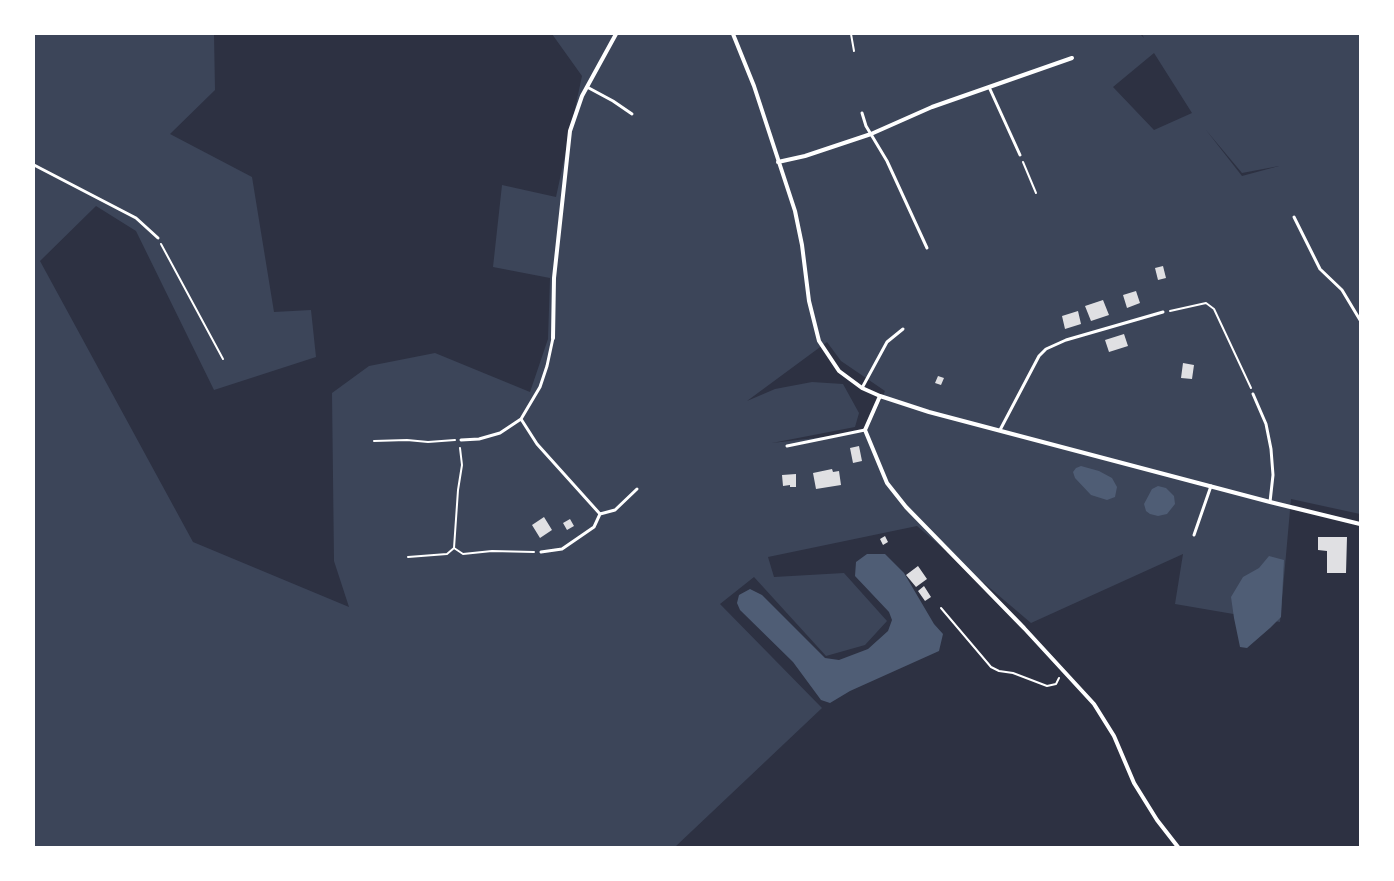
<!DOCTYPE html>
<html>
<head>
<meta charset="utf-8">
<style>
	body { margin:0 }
	#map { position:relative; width:1394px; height:881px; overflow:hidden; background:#2d3142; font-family:"Titillium Web",sans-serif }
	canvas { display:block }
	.frame { position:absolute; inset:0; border:35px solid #fff; pointer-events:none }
</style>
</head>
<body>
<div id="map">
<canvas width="1394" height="881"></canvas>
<div class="frame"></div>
</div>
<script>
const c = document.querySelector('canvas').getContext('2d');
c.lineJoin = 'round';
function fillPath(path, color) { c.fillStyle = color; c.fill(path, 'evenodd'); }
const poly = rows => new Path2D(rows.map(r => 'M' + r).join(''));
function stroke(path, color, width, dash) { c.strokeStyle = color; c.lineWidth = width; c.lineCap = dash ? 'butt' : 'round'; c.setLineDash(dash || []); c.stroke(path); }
fillPath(poly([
	[34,34,214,34,215,90,170,134,252,177,274,312,311,310,316,357,214,390,136,231,96,206,40,261,193,542,349,607,334,561,332,393,369,366,435,353,530,392,548,339,550,278,493,267,502,185,556,197,582,76,552,34,1140,34,1144,38,1142,34,1360,34,1360,514,1291,499,1280,622,1175,604,1183,554,1031,623,917,526,768,557,774,577,844,573,887,621,865,645,826,656,754,577,720,604,822,708,675,847,34,847],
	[1154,53,1192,113,1154,130,1113,87],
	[1206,130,1242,173,1279,166,1242,176],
	[827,342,841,361,885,391,866,432,772,443,855,427,859,413,843,384,812,382,775,389,747,401]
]), '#3c4559');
fillPath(poly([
	[1081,466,1099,471,1112,478,1117,487,1115,497,1107,500,1091,495,1075,478,1073,472,1076,468],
	[1158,486,1166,488,1174,496,1175,504,1167,514,1158,516,1150,514,1146,511,1144,504,1152,489],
	[867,554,885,554,904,573,934,624,943,634,939,651,850,691,830,703,821,700,793,662,740,610,737,603,739,595,750,589,762,595,825,658,839,660,868,649,888,631,892,620,889,612,855,576,856,562],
	[1269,556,1284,560,1281,617,1270,628,1247,648,1240,647,1234,618,1231,597,1243,577,1259,568]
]), '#4f5d75');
fillPath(poly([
	[1163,266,1166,278,1158,280,1155,268],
	[1136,291,1140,303,1127,308,1123,295],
	[1103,300,1109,315,1091,321,1085,306],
	[1078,311,1081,324,1065,329,1062,316],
	[1124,334,1128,346,1109,352,1105,340],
	[1183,363,1194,365,1192,379,1181,378],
	[938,376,944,378,941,385,935,383],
	[859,446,862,461,853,463,850,448],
	[832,469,833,472,839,471,841,485,816,489,813,473],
	[796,474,796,487,790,487,790,485,783,486,782,475],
	[544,517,552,530,540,538,532,525],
	[570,519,574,526,567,530,563,523],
	[885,536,888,542,883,545,880,539],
	[1318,537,1347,537,1346,573,1327,573,1327,551,1318,550],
	[918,566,927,579,916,587,906,575],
	[924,586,931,597,925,601,918,591]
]), '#e0e0e3');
stroke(poly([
	[851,34,854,51],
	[1023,162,1036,193],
	[161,244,223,359],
	[1170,311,1206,303,1214,309,1251,388],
	[374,441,407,440,428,442,455,440],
	[460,448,462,465,458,490,454,548,463,554,492,551,534,552],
	[408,557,447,554,454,548],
	[941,608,991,667,999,671,1013,673,1047,686,1056,684,1059,678]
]), '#fff', 2);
stroke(poly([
	[587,87,613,101,632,114],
	[989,87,1020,155],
	[862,113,866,126,887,161,927,248],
	[34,165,136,218,158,238],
	[1294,217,1320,269,1342,290,1360,320],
	[862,388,887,342,903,329],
	[1253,394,1266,424,1271,449,1273,475,1270,502],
	[521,419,537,444,600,514,615,510,637,489],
	[1000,430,1039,356,1046,349,1066,340,1163,312],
	[461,440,479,439,500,433,521,419,540,387,547,366,553,338],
	[787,446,865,430],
	[1194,535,1211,486],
	[541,552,562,549,594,527,600,514]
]), '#fff', 3);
stroke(poly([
	[733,34,754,86,795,211,802,245,809,301,819,341,839,371,862,388,880,396,929,412,1270,502,1360,524],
	[778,162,805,156,871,134,932,107,1072,58],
	[553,338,554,278,570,131,582,96,616,34],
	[880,396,865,430,887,483,906,507,1024,628,1094,704,1114,736,1134,783,1157,820,1178,847]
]), '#fff', 4);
</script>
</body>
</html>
